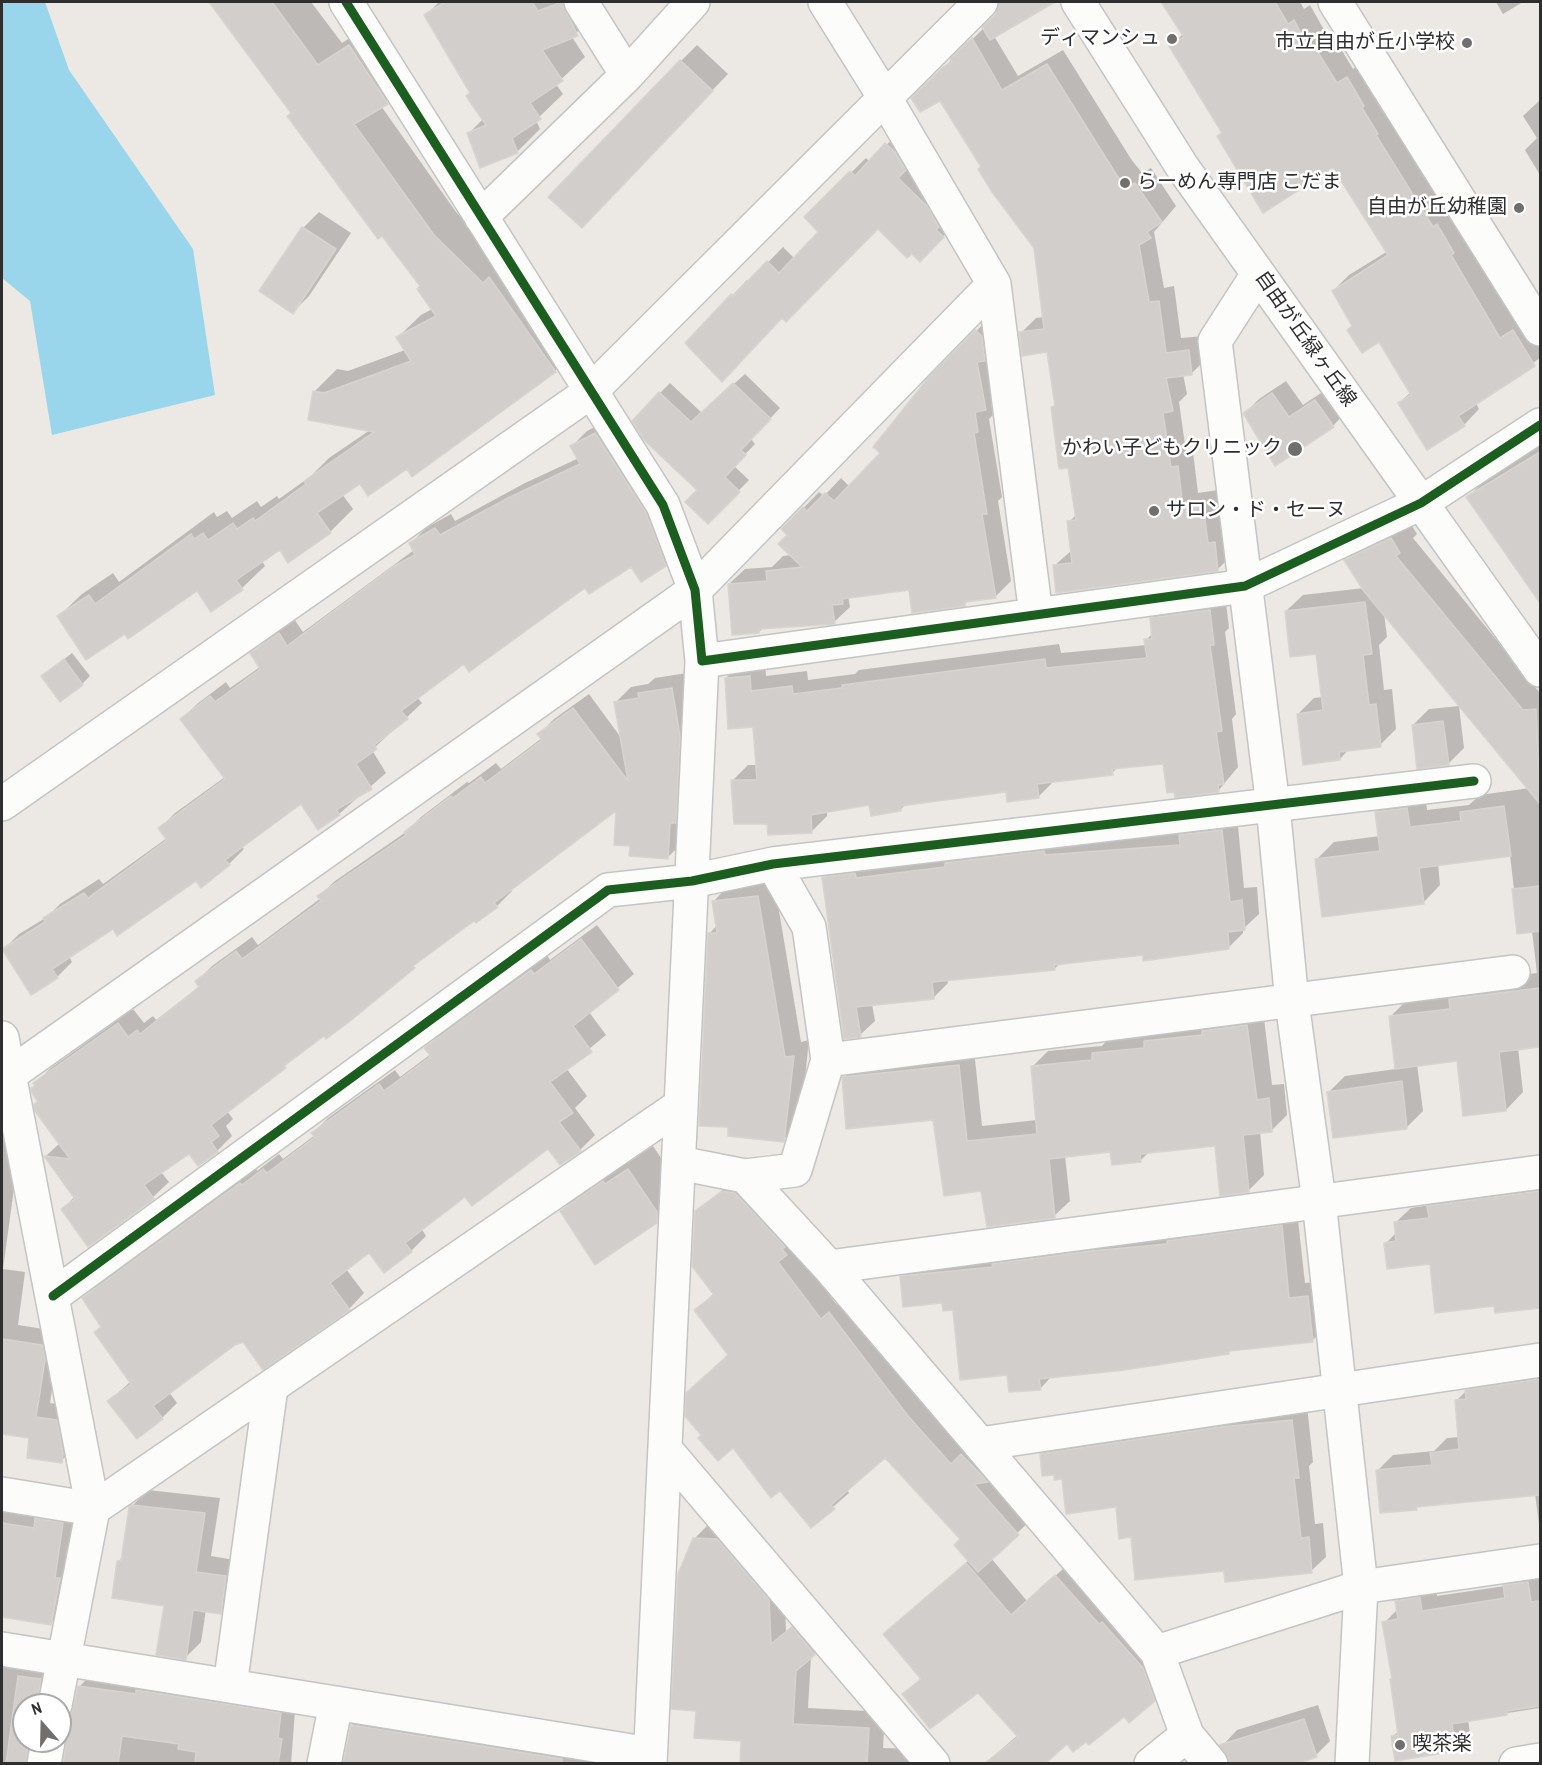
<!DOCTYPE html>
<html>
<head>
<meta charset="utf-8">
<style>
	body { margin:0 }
	#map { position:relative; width:1542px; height:1765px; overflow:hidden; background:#ece8e4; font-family:"Archivo Narrow",sans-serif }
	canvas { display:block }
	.frame { position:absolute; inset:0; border:3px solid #2e2e2e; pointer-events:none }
	.north { position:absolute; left:12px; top:1693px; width:60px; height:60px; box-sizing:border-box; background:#fff; border:2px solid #ababab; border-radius:50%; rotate:340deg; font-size:16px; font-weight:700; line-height:24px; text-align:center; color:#2e2e2e }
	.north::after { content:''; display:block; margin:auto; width:21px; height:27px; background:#706f6e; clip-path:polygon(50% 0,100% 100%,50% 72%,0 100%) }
</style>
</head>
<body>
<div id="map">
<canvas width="1542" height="1765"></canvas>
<div class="frame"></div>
<div class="north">N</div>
</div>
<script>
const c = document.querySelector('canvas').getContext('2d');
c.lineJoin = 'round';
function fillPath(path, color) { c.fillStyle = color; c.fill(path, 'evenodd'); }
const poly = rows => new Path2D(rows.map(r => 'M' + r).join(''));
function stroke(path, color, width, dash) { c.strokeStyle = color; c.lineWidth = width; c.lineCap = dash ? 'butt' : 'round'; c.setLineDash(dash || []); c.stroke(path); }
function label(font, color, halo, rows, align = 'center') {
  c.font = font + ' "Archivo Narrow","Noto Sans JP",sans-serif'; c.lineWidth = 5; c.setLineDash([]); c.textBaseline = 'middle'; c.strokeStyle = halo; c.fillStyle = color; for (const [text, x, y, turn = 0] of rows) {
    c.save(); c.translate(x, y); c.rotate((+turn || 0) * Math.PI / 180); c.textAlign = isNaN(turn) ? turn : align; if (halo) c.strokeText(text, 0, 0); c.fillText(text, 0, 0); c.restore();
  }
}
fillPath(poly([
	[2,2,45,2,69,70,193,249,215,395,52,435,30,301,2,278]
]), '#99d6ec');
fillPath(poly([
	[210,2,311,2,342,43,372,24,410,80,381,106,456,212,507,261,578,348,555,371,407,467,360,482,342,494,353,509,330,532,280,548,262,561,265,566,242,588,211,610,197,589,125,632,59,616,82,594,113,573,119,582,214,512,217,517,227,511,232,518,257,501,261,507,277,496,279,499,311,476,329,458,370,430,314,392,337,369,348,371,405,350,398,337,421,315,432,309,422,286],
	[439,2,596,2,597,12,572,37,585,57,556,84,563,94,536,120,540,129,517,152,469,133,483,119,471,92,425,16],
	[1001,2,1048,2,994,36,1018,76,1063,50,1131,159,1142,173,1151,168,1176,206,1154,232,1164,288,1174,286,1181,338,1204,336,1207,358,1192,373,1183,374,1187,394,1179,402,1186,452,1193,452,1198,493,1218,490,1233,554,1218,569,1054,566,1072,550,1069,522,1077,514,1070,466,1052,408,1056,404,1048,351,1021,333,1036,318,1044,317,1035,248,940,99,913,98,996,16],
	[1163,2,1300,2,1304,9,1310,5,1328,37,1332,34,1353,69,1363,62,1517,323,1529,316,1540,334,1540,358,1476,403,1479,409,1464,425,1399,403,1411,392,1380,340,1353,325,1333,291,1349,275,1388,251,1333,166,1218,137,1223,132,1171,46,1183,34],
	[1496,2,1523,2,1503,14],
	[697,45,728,74,598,210,681,61],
	[1540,100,1540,175,1525,150,1537,138,1523,116],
	[901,130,957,222,935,245,878,227,782,316,687,343,747,280,749,282,783,247,795,259,820,232,806,217,866,158,870,162],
	[319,212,351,233,309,296,293,312,261,290,303,228],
	[992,315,1001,392,991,403,993,415,989,419,1002,497,998,501,1011,581,995,597,969,600,965,604,910,589,848,596,850,607,834,622,763,628,759,632,729,584,745,569,772,567,783,556,792,555,789,535,783,529,819,492,824,496,841,478,850,487,883,453,930,378],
	[745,374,780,408,751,439,755,444,734,466,749,480,708,522,699,490,660,393,670,383,702,413],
	[1286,381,1303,405,1330,387,1346,412,1333,426,1245,413,1259,399],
	[610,419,680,550,665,565,632,565,586,585,464,662,417,697,422,703,372,750,386,773,339,814,301,802,241,846,244,849,229,864,196,879,69,956,72,962,57,977,32,993,4,949,19,934,47,917,60,904,99,879,103,884,167,838,160,828,175,813,225,777,182,719,197,704,226,682,230,688,260,667,252,654,267,639,294,619,303,632,414,550,411,543,426,528,451,514,455,521,525,483,579,458,572,446,587,431],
	[1540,446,1540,600,1468,497,1484,481],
	[1409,521,1417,534,1413,538,1540,693,1540,1045,1518,1048,1523,1092,1506,1110,1458,1060,1417,1064,1423,1111,1407,1127,1329,1092,1345,1076,1396,1069,1390,1017,1408,999,1468,982,1537,973,1532,931,1519,932,1510,855,1438,864,1440,885,1423,903,1316,860,1334,842,1380,836,1377,812,1395,794,1425,791,1427,810,1469,805,1480,795,1530,788,1384,613,1387,637,1379,645,1384,690,1392,689,1396,729,1380,745,1349,749,1340,759,1298,714,1314,698,1323,697,1318,653,1286,611,1303,595,1364,588,1346,560,1363,543],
	[1225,595,1229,628,1225,632,1236,714,1232,719,1238,767,1218,791,1164,762,1118,767,1112,773,1054,781,1038,797,1007,790,906,804,900,810,871,803,827,811,827,816,812,831,769,823,733,780,748,765,757,765,754,725,726,678,742,663,765,661,766,676,807,671,808,680,855,674,859,670,1059,644,1061,653,1147,645,1146,640,1153,633,1152,619,1167,603],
	[72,653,90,676,82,684,43,676],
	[687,673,683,842,668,857,632,844,618,808,510,889,512,891,497,906,475,919,424,956,227,1111,233,1119,226,1126,232,1136,217,1151,189,1152,161,1172,169,1182,153,1197,88,1245,63,1209,75,1196,46,1156,60,1143,39,1101,35,1083,51,1068,133,1009,144,1023,153,1016,156,1020,200,986,197,981,212,966,252,937,258,945,321,898,319,896,335,881,406,832,421,817,467,782,469,783,496,763,501,769,542,738,539,734,554,719,589,694,622,739,616,702,631,687,648,684,655,678],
	[1459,706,1464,748,1448,764,1413,725,1429,709],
	[1237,816,1244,888,1257,887,1259,914,1243,929,1243,933,1228,948,1061,963,1054,969,947,979,948,983,933,998,872,1004,875,1021,860,1035,824,878,838,863],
	[774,881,801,1042,809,1040,800,1124,783,1140,710,933,717,925,713,902,729,885],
	[597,925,634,974,589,1012,606,1035,566,1068,587,1096,575,1108,595,1135,580,1150,548,1147,465,1195,421,1228,426,1236,411,1251,370,1251,346,1269,364,1293,349,1309,234,1344,169,1392,177,1403,162,1418,109,1401,131,1381,102,1326,84,1298,99,1283,256,1168,257,1171,279,1154,283,1159,315,1135,313,1133,328,1118,395,1070,400,1077,431,1054,426,1048,442,1032,547,955,550,960],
	[1263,1010,1272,1085,1284,1084,1287,1115,1272,1130,1260,1131,1264,1175,1248,1191,1217,1145,1149,1152,1140,1161,1112,1151,1065,1156,1070,1201,1054,1216,982,1189,934,1118,844,1078,860,1062,974,1050,982,1126,1037,1120,1032,1067,1048,1051,1102,1046,1109,1038],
	[2,1134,19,1136,20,1144,3,1269,25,1272,18,1325,56,1331,59,1344,50,1403,71,1406,76,1447,61,1461,31,1437,2,1433],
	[653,1146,681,1188,680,1198,656,1222,561,1211,586,1187,628,1158,630,1161],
	[739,1176,837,1305,845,1298,1033,1518,991,1558,1027,1601,1072,1561,1170,1684,1154,1700,1086,1740,1067,1742,1042,1764,984,1764,1018,1735,978,1691,909,1689,922,1677,885,1634,969,1560,962,1539,885,1456,847,1489,849,1493,811,1526,780,1489,733,1446,703,1435,730,1354,696,1311,714,1293,696,1212],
	[1540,1178,1540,1306,1496,1311,1495,1304,1431,1262,1386,1243,1397,1232,1395,1223,1411,1208,1430,1205,1444,1191],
	[1297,1211,1305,1283,1323,1281,1328,1325,1312,1341,1232,1350,1228,1353,1052,1376,1040,1389,1008,1373,954,1308,901,1277,917,1262],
	[1540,1367,1540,1531,1535,1494,1381,1511,1377,1471,1393,1455,1434,1451,1447,1438,1459,1437,1456,1401,1482,1375],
	[1307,1406,1313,1462,1309,1466,1315,1524,1323,1523,1326,1557,1311,1571,1225,1569,1132,1536,1117,1505,1055,1473,1041,1455,1056,1440],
	[148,1490,220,1498,211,1556,241,1561,236,1596,220,1612,206,1610,201,1642,185,1658,165,1604,119,1561,123,1557,130,1508],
	[2,1506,78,1508,66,1608,51,1623,2,1616],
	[710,1523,784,1583,786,1631,809,1612,830,1638,811,1656,808,1708,885,1712,883,1748,913,1749,912,1764,741,1764,743,1739,697,1709,694,1539],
	[1540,1568,1540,1708,1468,1719,1470,1734,1455,1750,1393,1736,1399,1731,1391,1679,1393,1677,1384,1623,1398,1609,1396,1602,1412,1586,1435,1583,1437,1596,1505,1586,1520,1570],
	[2,1650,56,1664,60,1705,24,1705,24,1741,41,1741,48,1764,2,1764],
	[95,1671,296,1698,291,1764,63,1764,68,1744,60,1719,73,1708,79,1687],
	[1318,1705,1330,1741,1316,1755,1223,1745,1237,1730],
	[367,1710,625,1764,346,1764,352,1725]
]), '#0003');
const building = poly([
	[209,2,272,2,318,65,349,45,388,104,354,124,434,235,483,283,489,277,556,372,412,477,407,469,368,496,360,484,317,513,331,533,288,563,280,550,236,580,243,590,211,612,197,591,128,639,125,634,86,660,57,616,89,595,95,604,191,534,194,539,203,533,208,540,233,523,237,529,253,518,255,521,306,484,304,481,374,432,308,420,313,391,324,393,411,361,396,337,436,316,417,289,420,286,382,236,378,239,287,116,291,113,209,2],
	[445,2,532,2,538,11,562,2,578,36,542,50,563,81,530,103,541,119,512,138,518,153,480,168,467,133,486,125,466,96,470,93,424,15,445,2],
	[999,2,1055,2,990,40,982,27,995,15,999,2],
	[1161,2,1275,2,1288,24,1294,20,1311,52,1316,49,1337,83,1347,77,1364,106,1362,108,1378,134,1376,135,1433,227,1437,224,1454,253,1451,255,1500,338,1513,330,1535,366,1458,416,1465,426,1427,450,1398,403,1411,395,1379,342,1362,353,1347,330,1352,326,1332,291,1388,255,1333,168,1263,213,1217,136,1222,133,1169,46,1184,37,1161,2],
	[972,38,1002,90,1047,64,1116,174,1126,188,1135,183,1162,222,1147,232,1151,238,1139,245,1149,302,1159,301,1166,353,1189,350,1192,375,1166,378,1173,411,1163,413,1171,467,1178,466,1183,508,1203,505,1208,543,1215,542,1218,571,1056,593,1053,565,1072,563,1067,521,1076,520,1068,468,1059,469,1051,407,1055,406,1047,352,1022,356,1019,332,1044,329,1034,248,992,192,978,169,981,167,940,101,920,112,911,98,942,68,952,62,950,59,972,38],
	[680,60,713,91,582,228,548,197,680,60],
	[885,143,894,151,906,170,898,178,927,206,939,227,936,230,944,237,920,262,912,254,907,258,878,229,786,322,782,318,722,382,685,343,731,294,733,296,767,261,779,273,818,232,804,217,850,171,855,176,885,143],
	[302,227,336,249,293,314,259,291,302,227],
	[975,330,982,336,985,361,977,362,986,410,975,412,978,432,974,433,987,514,982,514,996,598,965,602,965,606,912,613,909,590,842,599,843,604,832,605,835,624,759,629,759,633,732,635,728,584,767,581,766,571,802,567,778,544,787,535,781,529,803,507,807,511,825,493,834,501,880,453,873,447,929,377,975,330],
	[733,383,771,419,741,450,746,455,725,477,740,492,708,524,685,502,697,490,644,440,632,421,659,392,691,422,733,383],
	[1272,393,1289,417,1315,400,1334,427,1275,466,1243,413,1272,393],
	[595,433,646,513,666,566,641,582,631,567,589,594,585,588,469,672,464,664,401,711,408,719,374,745,377,749,356,764,372,789,336,810,340,815,318,830,301,804,225,860,230,865,201,888,196,881,117,936,113,929,52,969,58,978,31,995,2,949,45,922,43,918,84,893,88,898,167,840,158,828,225,779,180,719,210,696,215,702,260,669,250,653,279,633,287,646,394,566,415,555,409,543,435,528,440,535,508,498,580,464,570,446,595,433],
	[1540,452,1540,603,1466,497,1540,452],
	[1391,538,1400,553,1396,556,1523,710,1536,709,1540,804,1363,590,1344,560,1391,538],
	[1365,602,1372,654,1363,655,1369,705,1376,704,1381,747,1339,752,1340,760,1303,765,1297,714,1323,710,1316,654,1290,657,1285,611,1365,602],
	[1210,610,1214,645,1210,645,1222,731,1216,732,1224,784,1218,785,1219,792,1175,798,1174,792,1167,793,1163,764,1112,769,1113,775,1037,784,1039,798,1007,802,1006,792,900,806,901,811,871,816,869,805,811,815,812,833,768,835,767,824,734,824,731,780,757,780,753,727,728,729,725,678,750,676,751,691,792,686,793,694,842,688,842,685,1045,659,1046,668,1147,658,1144,639,1152,639,1150,618,1210,610],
	[64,659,83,685,60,702,41,676,64,659],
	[672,688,680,736,676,823,670,823,668,859,629,856,630,846,614,845,616,811,494,903,498,907,476,923,474,921,413,966,415,968,349,1022,326,1039,324,1036,284,1066,286,1068,211,1125,219,1136,211,1142,218,1152,198,1166,189,1154,144,1185,154,1199,88,1247,61,1209,75,1199,44,1156,70,1159,35,1111,34,1104,38,1102,32,1093,31,1088,35,1086,33,1083,118,1023,128,1037,137,1030,140,1034,199,987,195,981,236,951,242,959,321,901,317,896,406,835,404,832,451,796,453,798,481,777,485,783,542,740,537,734,573,708,628,781,614,702,639,698,638,693,672,688],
	[1443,721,1449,765,1417,769,1412,725,1443,721],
	[1504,806,1511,856,1419,868,1424,904,1322,917,1315,859,1380,851,1375,812,1407,808,1410,827,1461,821,1460,812,1504,806],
	[1222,830,1230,902,1242,900,1245,930,1228,932,1229,949,1143,961,1143,955,1089,961,1054,965,1055,970,932,982,934,999,856,1007,861,1037,844,1039,822,877,855,873,856,878,945,867,945,863,1044,851,1045,855,1180,845,1179,835,1222,830],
	[1540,886,1540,931,1517,934,1512,889,1540,886],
	[758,896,785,1057,794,1056,784,1142,728,1136,728,1127,699,1126,708,933,717,933,712,901,758,896],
	[581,939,619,990,573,1026,592,1052,550,1082,573,1113,559,1122,581,1151,560,1165,548,1149,472,1206,465,1197,405,1243,412,1252,384,1273,369,1253,330,1283,350,1310,263,1370,243,1342,235,1345,153,1406,163,1419,137,1439,107,1401,131,1384,94,1332,101,1327,82,1298,240,1183,242,1185,263,1169,267,1173,315,1137,311,1133,379,1084,384,1091,431,1056,424,1048,531,970,534,974,581,939],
	[1540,988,1540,1047,1499,1052,1506,1111,1463,1116,1457,1061,1395,1069,1389,1016,1450,1009,1449,999,1540,988],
	[1247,1025,1257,1100,1269,1098,1272,1132,1243,1135,1249,1192,1220,1196,1215,1146,1140,1154,1141,1162,1112,1165,1110,1152,1049,1159,1055,1218,987,1227,981,1191,944,1196,933,1120,846,1129,842,1077,959,1065,967,1141,1037,1134,1031,1066,1092,1060,1092,1053,1144,1048,1144,1041,1202,1035,1202,1031,1247,1025],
	[1402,1081,1407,1129,1333,1138,1327,1092,1402,1081],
	[628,1169,657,1212,657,1223,595,1265,560,1211,603,1181,605,1184,628,1169],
	[722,1191,735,1193,785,1247,782,1249,787,1255,778,1262,821,1319,829,1312,908,1416,951,1464,961,1454,988,1482,974,1484,1019,1535,978,1572,954,1545,960,1539,885,1458,831,1505,835,1509,811,1528,780,1491,771,1498,733,1448,718,1461,698,1438,701,1435,685,1416,686,1393,728,1355,694,1310,714,1295,692,1266,695,1211,722,1191],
	[1540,1191,1540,1308,1495,1313,1494,1306,1435,1313,1430,1264,1387,1269,1384,1243,1396,1241,1394,1222,1429,1218,1427,1206,1540,1191],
	[1282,1225,1289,1298,1308,1296,1313,1342,1229,1351,1229,1354,1124,1370,1039,1379,1041,1390,1009,1392,1007,1375,960,1380,953,1310,943,1311,942,1303,903,1307,900,1276,993,1267,992,1264,1091,1251,1167,1244,1167,1241,1282,1225],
	[2,1339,42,1345,45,1360,36,1417,57,1420,63,1453,62,1463,27,1458,29,1438,2,1434,2,1339],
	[1540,1379,1540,1495,1416,1507,1417,1510,1380,1513,1376,1470,1432,1465,1430,1453,1459,1449,1455,1400,1466,1399,1465,1390,1540,1379],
	[1292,1420,1299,1478,1294,1478,1301,1538,1309,1537,1312,1573,1225,1582,1224,1571,1135,1580,1131,1537,1119,1539,1116,1507,1066,1514,1062,1479,1054,1480,1054,1475,1042,1476,1040,1454,1220,1427,1292,1420],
	[131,1505,205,1513,196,1572,226,1576,221,1614,193,1610,186,1660,156,1655,164,1606,112,1598,117,1561,121,1561,129,1507,131,1505],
	[35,1518,63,1523,55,1578,60,1578,51,1625,2,1617,2,1523,34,1528,35,1518],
	[693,1538,717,1539,769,1600,771,1644,792,1627,815,1655,796,1671,793,1724,869,1728,867,1764,740,1764,741,1741,694,1738,696,1711,671,1709,678,1574,693,1538],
	[966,1563,1011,1615,1055,1575,1099,1624,1102,1622,1143,1668,1155,1701,1129,1723,1124,1717,1089,1745,1086,1742,1073,1752,1067,1744,1045,1764,984,1764,1018,1737,978,1693,930,1729,902,1694,921,1679,883,1634,966,1563],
	[1528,1582,1531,1602,1540,1601,1540,1706,1507,1711,1507,1715,1452,1724,1456,1751,1395,1761,1391,1736,1398,1735,1390,1679,1392,1679,1382,1622,1398,1619,1395,1601,1420,1597,1422,1611,1505,1598,1503,1585,1528,1582],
	[18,1676,41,1679,37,1705,24,1705,24,1741,29,1741,26,1764,6,1764,18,1676],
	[78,1686,136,1694,136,1690,281,1713,278,1738,282,1739,278,1764,195,1764,196,1752,178,1749,179,1744,122,1736,118,1764,63,1764,66,1744,60,1723,69,1718,73,1709,78,1686],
	[1304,1719,1317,1757,1297,1764,1229,1764,1219,1745,1304,1719],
	[351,1725,562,1759,562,1764,343,1764,351,1725]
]);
fillPath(building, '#d1cecb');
stroke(building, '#d7d4d0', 1.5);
const minor = poly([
	[346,2,663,505,695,590,702,661,1245,586,1421,503,1540,425],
	[581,2,627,75],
	[825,2,885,98,994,284,1036,615],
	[1335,2,1540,329],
	[481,217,627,75,693,2],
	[2,1038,93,1509,55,1705],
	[828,1060,1513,972],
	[2,1074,9,1075,695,590,994,284],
	[679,1163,745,1176,829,1267,1157,1652,1187,1735,1211,1764],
	[745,1176,795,1170,828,1060,809,927,773,864],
	[829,1267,1540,1172],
	[53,1296,608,890,692,881,773,864,1474,781],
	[980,1444,1540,1360],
	[665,1449,933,1764],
	[2,1494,93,1509,681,1105],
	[2,1649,650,1754],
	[1157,1652,1361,1587,1540,1561],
	[230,1686,271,1387],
	[44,1764,48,1741],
	[324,1764,336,1703],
	[650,1764,702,661],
	[1151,1764,1187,1735],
	[1516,1764,1540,1760]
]);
const tertiary = poly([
	[1078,2,1183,168,1540,670],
	[1258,274,1215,341,1273,806,1292,1002,1319,1201,1361,1587,1352,1764],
	[2,804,590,392,981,2]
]);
stroke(minor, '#c5c4c5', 36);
stroke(tertiary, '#c5c4c5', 36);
stroke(minor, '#fcfcfb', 33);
stroke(tertiary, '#fcfcfb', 33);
stroke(poly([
	[346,2,663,505,695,590,702,661,1245,586,1421,503,1540,425],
	[53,1296,608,890,692,881,773,864,1474,781]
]), '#1b5e20', 9);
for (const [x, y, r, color] of [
	[1172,39,6,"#706f6e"],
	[1467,43,6,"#706f6e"],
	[1125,183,6,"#706f6e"],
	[1519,208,6,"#706f6e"],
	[1295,449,8,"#706f6e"],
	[1154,511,6,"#706f6e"],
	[1400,1745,6,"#706f6e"]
]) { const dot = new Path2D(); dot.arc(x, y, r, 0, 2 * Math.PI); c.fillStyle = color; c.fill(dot); stroke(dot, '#fff', 2); }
label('20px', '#2e2e2e', '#fff', [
	["ディマンシュ",1160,39],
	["市立自由が丘小学校",1455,43],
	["らーめん専門店 こだま",1137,183,"left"],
	["自由が丘幼稚園",1507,208],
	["かわい子どもクリニック",1282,449],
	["サロン・ド・セーヌ",1166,511,"left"],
	["喫茶楽",1412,1745,"left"]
], 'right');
label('20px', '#2e2e2e', '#fff', [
	["自由が丘緑ヶ丘線",1305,339,55]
]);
</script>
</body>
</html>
